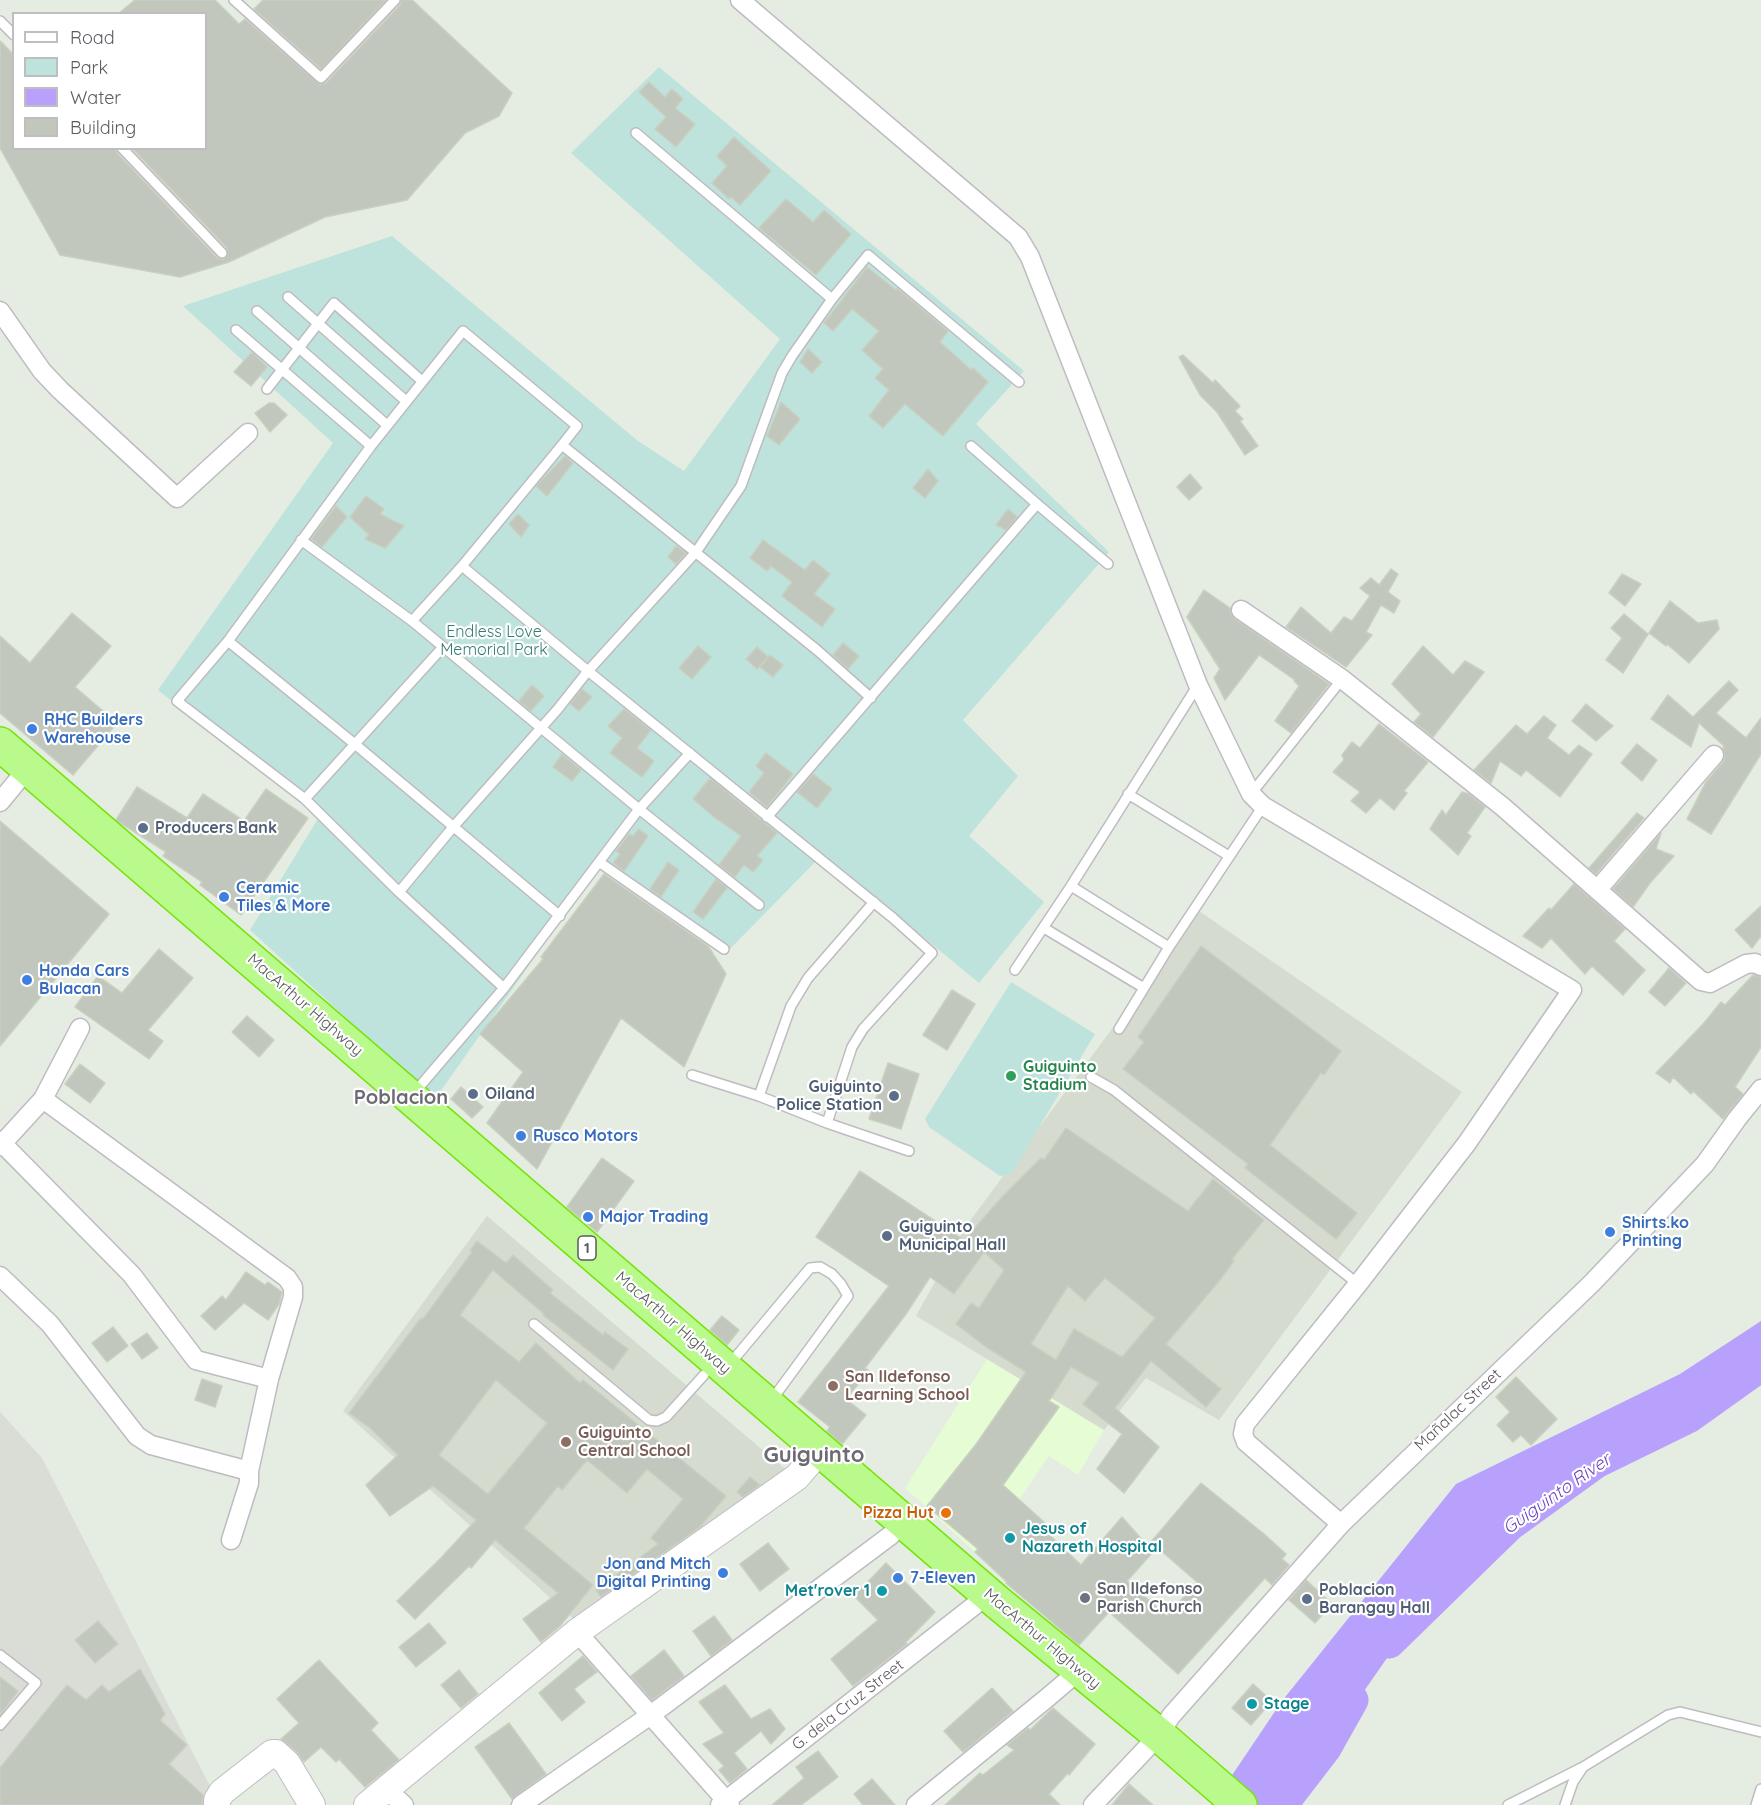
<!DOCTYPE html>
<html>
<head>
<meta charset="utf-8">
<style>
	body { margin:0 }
	#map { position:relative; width:1761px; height:1805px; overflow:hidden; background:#e5ece1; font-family:Quicksand,sans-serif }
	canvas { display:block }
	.legend { position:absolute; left:12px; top:12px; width:195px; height:138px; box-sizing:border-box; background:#fff; border:2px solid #bebdc0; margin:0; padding:8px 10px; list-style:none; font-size:18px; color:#5c5961 }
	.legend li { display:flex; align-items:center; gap:12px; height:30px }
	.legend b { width:30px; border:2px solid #bebdc0 }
</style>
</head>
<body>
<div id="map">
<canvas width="1761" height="1805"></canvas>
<ul class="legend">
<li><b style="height:8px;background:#fff"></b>Road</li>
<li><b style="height:16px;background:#bee3dd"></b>Park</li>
<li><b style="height:16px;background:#b8a1fc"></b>Water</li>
<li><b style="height:16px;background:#c2c7bd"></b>Building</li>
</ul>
</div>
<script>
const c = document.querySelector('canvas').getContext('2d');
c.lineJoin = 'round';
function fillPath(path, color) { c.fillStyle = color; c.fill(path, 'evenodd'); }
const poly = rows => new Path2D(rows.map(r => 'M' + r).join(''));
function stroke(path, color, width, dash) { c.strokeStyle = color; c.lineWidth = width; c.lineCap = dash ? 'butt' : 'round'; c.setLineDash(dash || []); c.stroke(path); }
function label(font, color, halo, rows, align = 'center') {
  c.font = font + ' Quicksand,sans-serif'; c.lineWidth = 4.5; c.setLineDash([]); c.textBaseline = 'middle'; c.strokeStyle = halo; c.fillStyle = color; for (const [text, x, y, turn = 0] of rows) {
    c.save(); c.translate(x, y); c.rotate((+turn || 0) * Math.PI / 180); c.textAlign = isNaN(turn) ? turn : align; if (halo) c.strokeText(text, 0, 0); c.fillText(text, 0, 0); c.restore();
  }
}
fillPath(poly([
	[987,1359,1104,1430,1078,1475,1049,1456,1019,1500,975,1552,905,1488]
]), '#e5fcd5');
fillPath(poly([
	[0,1412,42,1458,216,1798,206,1805,0,1805]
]), '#d9ddd5');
fillPath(poly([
	[1199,911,1462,1092,1219,1420,1146,1378,1104,1430,916,1316,964,1229],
	[487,1216,791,1474,588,1632,343,1411]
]), '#d5dccf');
fillPath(poly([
	[659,67,1024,371,976,424,1109,552,963,720,1018,776,969,836,1044,902,979,983,823,854,726,953,602,862,435,1099,250,930,319,817,158,690,333,443,183,306,392,236,638,441,684,471,780,339,571,153],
	[1011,982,1095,1034,1011,1174,1000,1176,929,1127,925,1119]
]), '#bee3dd');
fillPath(poly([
	[1761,1321,1761,1357,1703,1391,1519,1507,1417,1615,1316,1760,1287,1805,1212,1805,1282,1701,1456,1484,1680,1374]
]), '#b8a1fc');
stroke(poly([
	[1389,1642,1509,1525,1596,1462,1688,1417,1761,1365],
	[1281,1805,1325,1748,1352,1700]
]), '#b8a1fc', 33);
const building = poly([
	[135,0,215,0,239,24,245,19,320,85,326,83,400,5,402,0,412,0,512,93,499,116,465,133,407,200,325,217,229,262,180,277,60,255,0,148,0,41,14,55,14,148,115,148,117,153,217,258,223,260,228,255,227,248,132,148,206,148,206,14,118,14,135,0],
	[263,0,386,0,321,69,254,9,263,0],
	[649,82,665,97,672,89,683,99,675,108,695,124,676,147,655,129,666,117,639,92,649,82],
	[734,137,771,171,740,205,731,197,729,199,712,183,727,166,717,156,734,137],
	[786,199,813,222,824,210,851,234,816,275,759,228,786,199],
	[867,267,896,290,897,288,948,331,940,342,971,370,973,368,988,382,943,436,905,404,883,428,869,416,889,390,875,378,883,369,862,350,879,331,852,309,833,331,824,323,867,267],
	[808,349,822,362,812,373,800,362,808,349],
	[252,352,267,367,251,386,234,372,252,352],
	[1183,355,1213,383,1215,380,1240,406,1235,411,1243,419,1240,421,1258,446,1245,455,1217,412,1200,395,1179,357,1183,355],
	[781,402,800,419,779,445,767,436,781,402],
	[269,403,274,403,287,415,270,432,255,413,269,403],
	[565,456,573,463,547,496,536,486,565,456],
	[928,469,938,481,925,498,913,488,928,469],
	[1190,474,1202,488,1189,500,1177,487,1190,474],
	[366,496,384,509,380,514,404,526,385,548,365,539,369,535,350,517,366,496],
	[336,506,347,517,322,547,311,539,336,506],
	[1008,509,1017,517,1006,530,996,525,1008,509],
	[518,514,529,525,521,537,509,524,518,514],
	[763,540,805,570,813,560,830,574,814,594,835,609,822,627,782,596,792,582,771,566,767,571,750,558,763,540],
	[676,546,686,553,676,564,668,557,676,546],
	[1391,569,1398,574,1388,592,1400,601,1394,613,1381,605,1366,632,1372,635,1346,667,1286,627,1301,607,1331,633,1344,617,1352,621,1370,596,1360,588,1371,578,1379,585,1391,569],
	[1622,574,1641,584,1625,606,1609,593,1622,574],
	[1204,590,1230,608,1231,614,1235,619,1329,684,1291,733,1275,721,1299,686,1294,681,1295,680,1259,655,1225,700,1214,678,1220,669,1187,617,1204,590],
	[1670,601,1698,623,1717,620,1719,629,1689,663,1667,644,1666,646,1649,633,1670,601],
	[72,613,111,646,75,687,117,723,73,775,0,713,0,636,30,663,72,613],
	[1624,614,1648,634,1623,673,1606,660,1622,638,1611,628,1624,614],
	[843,643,859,656,848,669,833,655,843,643],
	[698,646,711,657,692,679,679,668,698,646],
	[1423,646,1453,675,1465,661,1484,672,1433,737,1414,722,1421,714,1392,684,1423,646],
	[757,647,768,657,757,669,746,659,757,647],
	[770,655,783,665,773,677,760,667,770,655],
	[1729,681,1738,690,1716,713,1746,738,1761,718,1761,754,1711,834,1687,819,1706,782,1723,762,1725,757,1723,748,1724,746,1699,723,1691,747,1651,719,1668,695,1693,717,1729,681],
	[532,685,544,696,531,711,519,701,532,685],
	[582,689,592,697,579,711,570,704,582,689],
	[1586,704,1613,726,1596,741,1572,721,1586,704],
	[624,709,651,730,637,748,654,761,642,777,610,753,622,738,608,726,624,709],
	[1544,716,1556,725,1547,738,1569,755,1579,745,1592,754,1560,797,1526,770,1521,776,1500,761,1491,783,1474,770,1516,725,1527,734,1544,716],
	[1379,724,1428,762,1404,791,1407,793,1394,810,1380,798,1366,813,1351,801,1360,792,1333,772,1344,760,1342,755,1352,742,1360,748,1379,724],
	[1637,744,1657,760,1642,781,1621,763,1637,744],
	[766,753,793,774,767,807,749,792,764,773,756,766,766,753],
	[562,754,581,770,572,781,553,767,562,754],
	[813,774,832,789,817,808,797,792,813,774],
	[710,778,777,833,757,856,763,860,753,872,744,865,735,877,719,865,741,836,714,817,693,799,710,778],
	[137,787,187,818,203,794,244,821,266,789,308,818,241,915,200,885,202,882,163,856,166,852,116,820,137,787],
	[1462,792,1469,794,1485,807,1467,833,1471,836,1458,855,1430,829,1442,810,1446,815,1462,792],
	[1637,813,1644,818,1596,874,1589,868,1637,813],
	[0,821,109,914,0,1046,0,821],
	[639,829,648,836,624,871,613,863,620,854,616,851,629,834,633,836,639,829],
	[1661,833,1656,849,1674,856,1650,883,1633,907,1613,889,1661,833],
	[668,862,679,870,661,897,650,889,668,862],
	[604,874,708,946,726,974,684,1067,621,1018,537,1169,487,1123,523,1072,480,1034,543,959,541,957,604,874],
	[716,879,727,888,703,919,693,912,716,879],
	[1574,884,1625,929,1614,941,1645,970,1623,995,1592,966,1585,974,1551,938,1542,948,1523,936,1549,908,1551,910,1574,884],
	[1761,906,1761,936,1752,948,1735,930,1761,906],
	[1201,946,1341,1051,1324,1075,1321,1073,1270,1145,1357,1213,1336,1239,1245,1168,1248,1164,1123,1069,1144,1042,1138,1037,1201,946],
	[159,949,193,978,148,1030,163,1041,149,1059,75,1007,98,976,122,993,159,949],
	[1669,968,1686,983,1665,1006,1649,992,1669,968],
	[1753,975,1761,977,1761,1047,1735,1087,1743,1094,1723,1119,1693,1091,1691,1094,1673,1077,1670,1083,1656,1073,1704,1023,1721,1002,1725,1005,1753,975],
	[952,990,975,1004,947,1050,923,1035,952,990],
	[247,1016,274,1040,259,1057,232,1032,247,1016],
	[888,1063,919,1074,901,1129,869,1119,888,1063],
	[80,1064,105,1083,90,1103,65,1084,80,1064],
	[461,1087,483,1107,472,1118,451,1099,461,1087],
	[1066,1128,1188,1211,1213,1179,1264,1220,1232,1259,1234,1261,1220,1280,1166,1344,1221,1389,1206,1407,1151,1361,1115,1408,1159,1447,1124,1493,1097,1469,1122,1434,1083,1404,1099,1383,1071,1367,1049,1401,1059,1407,1003,1485,1045,1523,1041,1527,1081,1565,1122,1517,1153,1552,1127,1581,1167,1616,1197,1582,1151,1542,1201,1483,1264,1534,1286,1554,1282,1559,1289,1565,1272,1585,1265,1578,1178,1674,1109,1612,1079,1645,1006,1583,1007,1582,975,1552,978,1549,927,1506,977,1443,1026,1372,986,1347,956,1324,971,1303,979,1308,1004,1270,984,1252,954,1294,930,1277,906,1314,865,1368,869,1371,846,1399,866,1415,842,1444,827,1431,830,1427,798,1402,889,1286,816,1237,860,1171,964,1240,1003,1196,1041,1158,1044,1160,1066,1128],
	[1105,1278,1155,1318,1122,1357,1074,1329,1056,1360,1031,1344,1068,1286,1085,1301,1105,1278],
	[602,1158,634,1181,597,1232,567,1207,602,1158],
	[477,1241,506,1263,513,1255,553,1290,550,1293,603,1335,605,1332,628,1349,613,1370,543,1315,544,1314,493,1270,460,1315,519,1362,536,1343,580,1383,583,1380,726,1496,700,1527,601,1597,596,1590,658,1544,651,1538,683,1499,647,1469,627,1493,587,1460,562,1490,558,1486,524,1528,593,1585,560,1626,541,1642,523,1619,558,1593,495,1540,471,1568,469,1566,415,1619,397,1601,441,1558,476,1520,433,1486,390,1516,366,1485,398,1455,370,1428,349,1413,421,1318,423,1319,472,1252,470,1250,477,1241],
	[496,1380,547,1423,488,1494,439,1455,496,1380],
	[246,1272,265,1285,268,1282,282,1292,279,1304,268,1320,244,1303,215,1330,201,1316,222,1296,226,1300,246,1272],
	[722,1316,739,1330,727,1345,710,1330,722,1316],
	[113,1327,128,1346,107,1362,92,1343,113,1327],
	[147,1333,158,1348,142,1359,131,1344,147,1333],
	[1516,1377,1557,1419,1531,1445,1521,1435,1513,1442,1497,1425,1510,1412,1496,1397,1516,1377],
	[202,1379,222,1386,215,1407,195,1400,202,1379],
	[750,1477,760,1485,743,1497,737,1492,750,1477],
	[768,1543,789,1569,760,1591,740,1564,768,1543],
	[886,1563,935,1612,905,1643,907,1644,853,1686,831,1659,878,1620,854,1596,886,1563],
	[1306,1580,1332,1604,1315,1623,1289,1600,1306,1580],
	[714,1616,732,1640,711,1656,693,1631,714,1616],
	[98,1621,118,1644,95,1663,75,1640,98,1621],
	[429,1623,446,1643,416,1667,399,1647,429,1623],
	[664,1650,684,1676,652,1700,631,1676,664,1650],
	[583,1656,597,1672,574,1689,585,1702,562,1721,539,1693,583,1656],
	[319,1660,378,1723,371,1730,399,1760,365,1787,339,1759,336,1762,321,1747,304,1762,297,1752,281,1739,299,1723,277,1699,319,1660],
	[140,1669,165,1714,160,1720,187,1745,169,1764,203,1795,202,1805,0,1805,0,1768,67,1685,86,1700,102,1685,109,1692,140,1669],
	[459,1670,478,1694,461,1708,441,1685,459,1670],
	[0,1677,18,1691,0,1715,0,1677],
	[1253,1684,1272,1701,1251,1725,1232,1708,1253,1684],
	[725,1685,751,1719,770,1709,785,1729,771,1744,761,1731,734,1753,747,1769,730,1783,719,1770,724,1766,703,1744,724,1733,699,1702,725,1685],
	[992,1688,1013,1711,963,1752,944,1731,992,1688],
	[1053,1708,1095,1744,1069,1775,1068,1773,1049,1794,1060,1805,945,1805,980,1773,983,1775,1014,1750,1007,1745,1028,1728,1030,1730,1053,1708],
	[509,1723,546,1774,512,1799,475,1747,509,1723],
	[818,1751,838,1777,801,1805,772,1805,804,1778,796,1767,818,1751],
	[872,1779,895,1805,863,1805,854,1794,872,1779],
	[1129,1784,1153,1805,1112,1805,1129,1784]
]);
fillPath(building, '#c2c7bd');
stroke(building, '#c8d0bf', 1.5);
const lane = poly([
	[234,0,321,78,395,0],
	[0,21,14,35],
	[636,133,832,299],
	[122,148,222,253],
	[288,297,406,401],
	[257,311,387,425],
	[236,330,371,446],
	[267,389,334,303,422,381],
	[971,446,1037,504],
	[301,540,412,621,639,809,759,905],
	[462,566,588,671,893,918,932,953,863,1029,852,1047,827,1123,759,1096,692,1075],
	[412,621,462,566,562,445,817,650,871,698],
	[228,641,356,745,560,916],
	[1128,794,1229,856],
	[1251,794,1342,679],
	[305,799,443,647],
	[767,817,1037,504,1108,564],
	[599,862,724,949],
	[1071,886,1169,947],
	[399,892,454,826,557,710,588,671,696,552,741,486,782,373,792,356,832,299,868,255,1019,382],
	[1044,928,1144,988],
	[1015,970,1071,886,1198,685],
	[504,988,399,892,305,799,177,701,228,641,371,446,463,331,577,426,562,445],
	[1119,1029,1169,947,1263,806],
	[1091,1077,1114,1090,1358,1284],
	[414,1093,504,988,639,809,690,753],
	[759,1096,791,1006,808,978,874,902],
	[827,1123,909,1151],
	[534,1324,649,1420,657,1421,666,1417,704,1375],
	[729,1365,810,1268,820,1267,832,1274,841,1284,848,1296,771,1401],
	[0,1655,36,1683,0,1725],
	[1508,1805,1581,1768],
	[1565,1805,1573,1782,1583,1767,1668,1715,1680,1712,1761,1732],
	[1756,1805,1761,1789]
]);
const street = poly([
	[740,0,1018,237,1030,257,1198,685,1251,794,1263,806,1572,990,1467,1143,1358,1284,1245,1424,1243,1434,1246,1442,1341,1524],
	[0,311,42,371,60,390,177,498,248,433],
	[1241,610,1342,679,1503,807,1701,981,1710,983,1746,964,1755,963,1761,966],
	[0,802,28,768],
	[1598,889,1714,755],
	[43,1099,287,1278,293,1287,293,1297,269,1379,249,1471,249,1483,231,1540],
	[0,1141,132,1275,196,1360,269,1379],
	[0,1146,43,1099,80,1028],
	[0,1276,50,1324,137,1436,151,1445,249,1471],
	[577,1632,730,1805],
	[387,1790,404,1805],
	[521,1805,652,1714,891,1535,903,1520],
	[720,1805,975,1605],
	[916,1805,1047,1698,1067,1681,1077,1668],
	[1093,1805,1159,1735,1171,1716,1341,1524,1592,1283,1705,1164,1737,1119,1761,1089]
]);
const secondary = poly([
	[217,1805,217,1800,222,1792,272,1753,276,1753,287,1763,312,1805],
	[367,1805,577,1632,797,1477,820,1450]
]);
const highway = poly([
	[0,744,997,1602,1159,1735,1240,1805]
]);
stroke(lane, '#bebbc2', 12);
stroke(street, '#bebbc2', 21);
stroke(secondary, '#bfbcc4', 28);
stroke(highway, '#74e508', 36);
stroke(lane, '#fff', 9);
stroke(street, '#fff', 18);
stroke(secondary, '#fff', 26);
stroke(highway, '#baf98b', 33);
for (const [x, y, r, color] of [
	[32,729,6,"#3f7fe0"],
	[143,828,6,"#5c6f8a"],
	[224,897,6,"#3f7fe0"],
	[27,980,6,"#3f7fe0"],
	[1011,1076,6,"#2e9e5b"],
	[473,1094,6,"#5c6f8a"],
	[894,1096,6,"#5c6f8a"],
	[521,1136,6,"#3f7fe0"],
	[588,1217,6,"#3f7fe0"],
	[1610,1232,6,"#3f7fe0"],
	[887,1236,6,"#5c6f8a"],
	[833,1386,6,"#8d6e63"],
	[566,1442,6,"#8d6e63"],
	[946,1513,6,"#e8710a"],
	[1010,1538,6,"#0f9aa8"],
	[723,1573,6,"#3f7fe0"],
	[898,1578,6,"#3f7fe0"],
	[882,1591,6,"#0f9aa8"],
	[1085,1598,6,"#6b7280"],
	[1307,1599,6,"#5c6f8a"],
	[1252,1704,6,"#0f9aa8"]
]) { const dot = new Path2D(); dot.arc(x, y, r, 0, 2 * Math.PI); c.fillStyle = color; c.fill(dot); stroke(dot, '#fff', 2); }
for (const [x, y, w] of [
	[587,1248,18]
]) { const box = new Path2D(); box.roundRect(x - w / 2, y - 12, w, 24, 4.5); c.fillStyle = '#fff'; c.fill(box); stroke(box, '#5c5961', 1.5); }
label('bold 15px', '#5c5961', null, [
	["1",587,1248]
]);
label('16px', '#357d74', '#fff', [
	["Endless Love",494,632],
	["Memorial Park",494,650]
]);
label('bold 16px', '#366cbe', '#fff', [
	["RHC Builders",44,720],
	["Warehouse",44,738],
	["Ceramic",236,888],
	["Tiles & More",236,906],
	["Honda Cars",39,971],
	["Bulacan",39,989],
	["Rusco Motors",533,1136],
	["Major Trading",600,1217],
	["Shirts.ko",1622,1223],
	["Printing",1622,1241],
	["Jon and Mitch",711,1564,"right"],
	["Digital Printing",711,1582,"right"],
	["7-Eleven",910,1578]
], 'left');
label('bold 16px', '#4e5e75', '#fff', [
	["Producers Bank",155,828],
	["Guiguinto",882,1087,"right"],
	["Police Station",882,1105,"right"],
	["Oiland",485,1094],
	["Guiguinto",899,1227],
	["Municipal Hall",899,1245],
	["Poblacion",1319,1590],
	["Barangay Hall",1319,1608]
], 'left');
label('16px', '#5c5961', '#fff', [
	["MacArthur Highway",305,1005,41],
	["MacArthur Highway",673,1323,41],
	["Mañalac Street",1458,1410,-43],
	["MacArthur Highway",1042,1639,40],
	["G. dela Cruz Street",848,1705,-38]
]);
label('bold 16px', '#27864d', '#fff', [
	["Guiguinto",1023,1067],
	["Stadium",1023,1085]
], 'left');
label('bold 16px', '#785e54', '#fff', [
	["San Ildefonso",845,1377],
	["Learning School",845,1395],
	["Guiguinto",578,1433],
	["Central School",578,1451]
], 'left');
label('bold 16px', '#c56008', '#fff', [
	["Pizza Hut",934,1513]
], 'right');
label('bold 16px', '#0d838f', '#fff', [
	["Jesus of",1022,1529],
	["Nazareth Hospital",1022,1547],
	["Met'rover 1",870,1591,"right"],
	["Stage",1264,1704]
], 'left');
label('bold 16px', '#5b616d', '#fff', [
	["San Ildefonso",1097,1589],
	["Parish Church",1097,1607]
], 'left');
label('italic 18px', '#6e45be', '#fff', [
	["Guiguinto River",1557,1494,-35]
]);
label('bold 20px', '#6d6a73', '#fff', [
	["Poblacion",401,1098]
]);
label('bold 22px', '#6d6a73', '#fff', [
	["Guiguinto",814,1455]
]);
</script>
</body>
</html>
